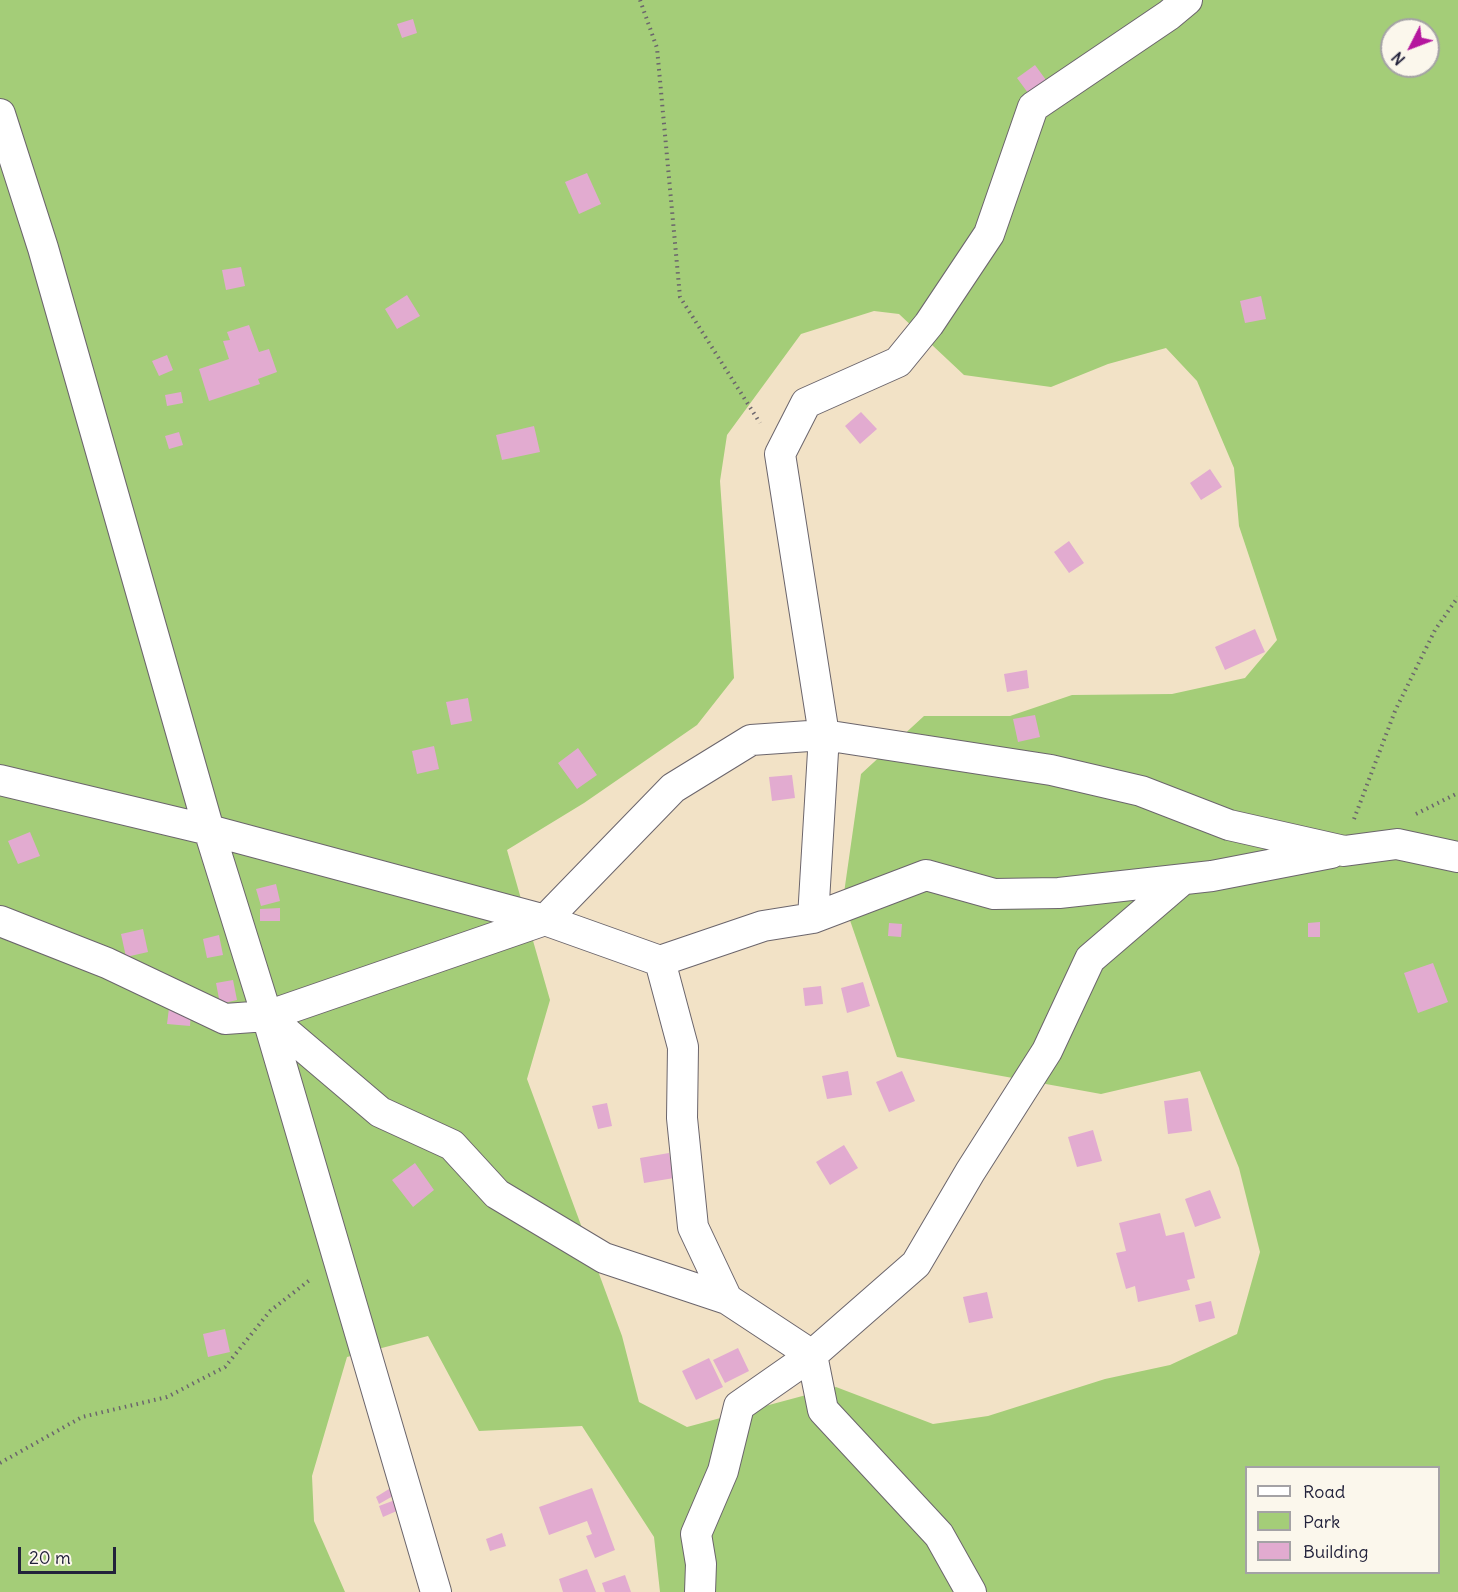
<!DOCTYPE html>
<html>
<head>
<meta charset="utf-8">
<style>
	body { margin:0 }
	#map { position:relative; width:1458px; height:1592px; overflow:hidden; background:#f2e2c6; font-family:Delius,sans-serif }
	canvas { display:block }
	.legend { position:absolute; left:1245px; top:1466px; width:195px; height:108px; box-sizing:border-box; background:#fbf7ec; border:2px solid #a4a2a5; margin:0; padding:8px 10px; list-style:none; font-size:18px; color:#22223b }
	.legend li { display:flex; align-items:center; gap:12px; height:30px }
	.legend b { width:30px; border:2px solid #a4a2a5 }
	.north { position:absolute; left:1380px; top:18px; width:60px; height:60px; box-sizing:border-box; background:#fbf7ec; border:2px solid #a4a2a5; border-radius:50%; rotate:228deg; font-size:16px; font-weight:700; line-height:24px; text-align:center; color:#22223b }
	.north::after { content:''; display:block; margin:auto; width:21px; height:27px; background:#b5179e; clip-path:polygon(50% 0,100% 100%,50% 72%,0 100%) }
	.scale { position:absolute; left:18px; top:1547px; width:98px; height:27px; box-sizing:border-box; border:3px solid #22223b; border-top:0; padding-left:8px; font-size:18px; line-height:21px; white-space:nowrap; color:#22223b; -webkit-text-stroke:4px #fbf7ec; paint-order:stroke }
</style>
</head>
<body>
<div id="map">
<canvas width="1458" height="1592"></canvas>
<ul class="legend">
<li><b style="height:8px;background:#fff"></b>Road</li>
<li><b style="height:16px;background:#a4cd78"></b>Park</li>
<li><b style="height:16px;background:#e2abd0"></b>Building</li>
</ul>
<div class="north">N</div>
<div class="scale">20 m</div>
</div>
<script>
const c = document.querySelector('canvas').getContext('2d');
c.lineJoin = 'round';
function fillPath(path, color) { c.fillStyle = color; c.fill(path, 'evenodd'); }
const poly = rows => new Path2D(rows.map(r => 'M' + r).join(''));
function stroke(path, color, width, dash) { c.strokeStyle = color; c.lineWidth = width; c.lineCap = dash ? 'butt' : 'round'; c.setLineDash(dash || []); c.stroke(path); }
fillPath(poly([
	[0,0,1458,0,1458,1592,660,1592,654,1537,582,1426,479,1431,428,1336,347,1357,312,1476,314,1521,345,1592,0,1592],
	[1392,30,1428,30,1428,66,1392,66],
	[874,311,899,314,964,375,1051,387,1108,364,1166,348,1197,381,1234,468,1239,526,1277,640,1245,678,1172,694,1072,695,1010,716,924,716,861,774,843,900,897,1057,1101,1094,1200,1071,1239,1168,1260,1252,1237,1334,1170,1365,1105,1379,988,1416,933,1424,836,1387,687,1427,639,1402,622,1336,527,1079,550,1000,507,850,584,803,697,725,734,678,720,481,727,435,801,334],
	[1246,1468,1438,1468,1438,1572,1246,1572]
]), '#a4cd78');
fillPath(poly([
	[413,19,417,33,402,38,397,24],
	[1035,65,1049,84,1031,97,1017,78],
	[587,173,601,204,579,214,565,182],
	[241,267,245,286,226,290,222,270],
	[407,295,420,316,397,329,385,309],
	[1261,296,1266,319,1245,323,1240,301],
	[249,325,259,352,269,349,277,372,258,379,260,384,209,401,199,369,229,359,223,341,230,340,227,332],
	[167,355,173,370,159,376,152,361],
	[181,392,183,403,167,406,165,395],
	[861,412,877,429,860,444,845,426],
	[534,426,540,452,502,460,496,435],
	[179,432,183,445,169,449,165,436],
	[1210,469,1222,487,1201,500,1190,483],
	[1069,541,1084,563,1069,573,1054,552],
	[1255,629,1265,652,1225,670,1215,647],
	[1027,670,1029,688,1007,692,1004,674],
	[468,698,472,721,451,725,446,702],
	[1035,715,1040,737,1018,742,1013,719],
	[434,746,439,769,417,774,412,751],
	[578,748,597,775,577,789,558,763],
	[792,775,795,798,772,801,769,777],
	[30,832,40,856,18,864,8,841],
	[276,884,280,901,261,906,256,889],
	[280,908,280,921,260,921,260,909],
	[1320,922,1320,937,1308,937,1308,923],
	[889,923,902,924,901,937,888,936],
	[143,929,148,952,126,957,121,934],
	[219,935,223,955,207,958,203,939],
	[1433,963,1448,1002,1418,1013,1404,973],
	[233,980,237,1000,220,1004,216,983],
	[863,982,870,1006,847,1013,841,988],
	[821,986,823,1004,805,1006,803,988],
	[169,1008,191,1011,190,1026,167,1024],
	[848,1071,852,1095,827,1099,822,1076],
	[902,1071,915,1101,889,1112,876,1082],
	[1188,1098,1192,1131,1168,1134,1164,1101],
	[607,1103,612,1126,598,1129,592,1106],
	[1093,1130,1102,1161,1077,1167,1068,1137],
	[844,1145,858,1168,830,1185,816,1162],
	[669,1153,674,1178,644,1183,640,1158],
	[415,1163,434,1190,413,1207,392,1180],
	[1210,1190,1221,1218,1195,1227,1185,1199],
	[1160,1213,1166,1236,1184,1232,1195,1278,1187,1280,1190,1290,1138,1302,1135,1286,1126,1289,1116,1253,1126,1251,1119,1223],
	[987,1292,993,1318,969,1323,963,1297],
	[1211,1301,1215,1318,1199,1322,1195,1305],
	[225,1329,230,1352,208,1357,203,1334],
	[738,1348,749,1371,725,1383,713,1360],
	[709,1358,723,1387,696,1400,682,1371],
	[592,1488,615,1550,595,1558,586,1536,592,1534,587,1521,549,1535,539,1507],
	[389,1489,393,1496,379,1504,376,1497],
	[395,1500,399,1510,383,1517,379,1506],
	[502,1533,506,1546,490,1551,486,1539],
	[587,1569,596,1592,563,1592,559,1579],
	[625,1575,631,1592,605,1592,602,1583]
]), '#e2abd0');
const minor = poly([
	[0,114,43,248,209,830,267,1016,436,1592],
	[0,780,209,830,545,920,673,788,751,740,824,735,1051,770,1141,791,1229,825,1344,851,1397,844,1458,857],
	[813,918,824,735,780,454,806,403,898,362,929,324,989,234,1033,107,1169,15,1187,0],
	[0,921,107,963,225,1019,267,1016,545,920,660,961,763,926,813,918,926,875,994,894,1059,893,1212,876,1331,853],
	[660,961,683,1047,682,1118,693,1227,727,1299],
	[267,1016,380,1112,452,1145,497,1194,604,1258,727,1299,812,1355,823,1410,939,1535,971,1592],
	[700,1592,701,1564,696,1534,723,1471,739,1406,812,1355,916,1264,970,1172,1047,1051,1090,959,1182,880]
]);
stroke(minor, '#6b656c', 32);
stroke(poly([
	[640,0,657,48,680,297,760,423],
	[1416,814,1458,793],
	[1354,819,1395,711,1435,630,1458,597],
	[0,1463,82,1417,167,1397,225,1367,270,1311,311,1279]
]), '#6b656c', 4, [1.5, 4.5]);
stroke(minor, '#fff', 30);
</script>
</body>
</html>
